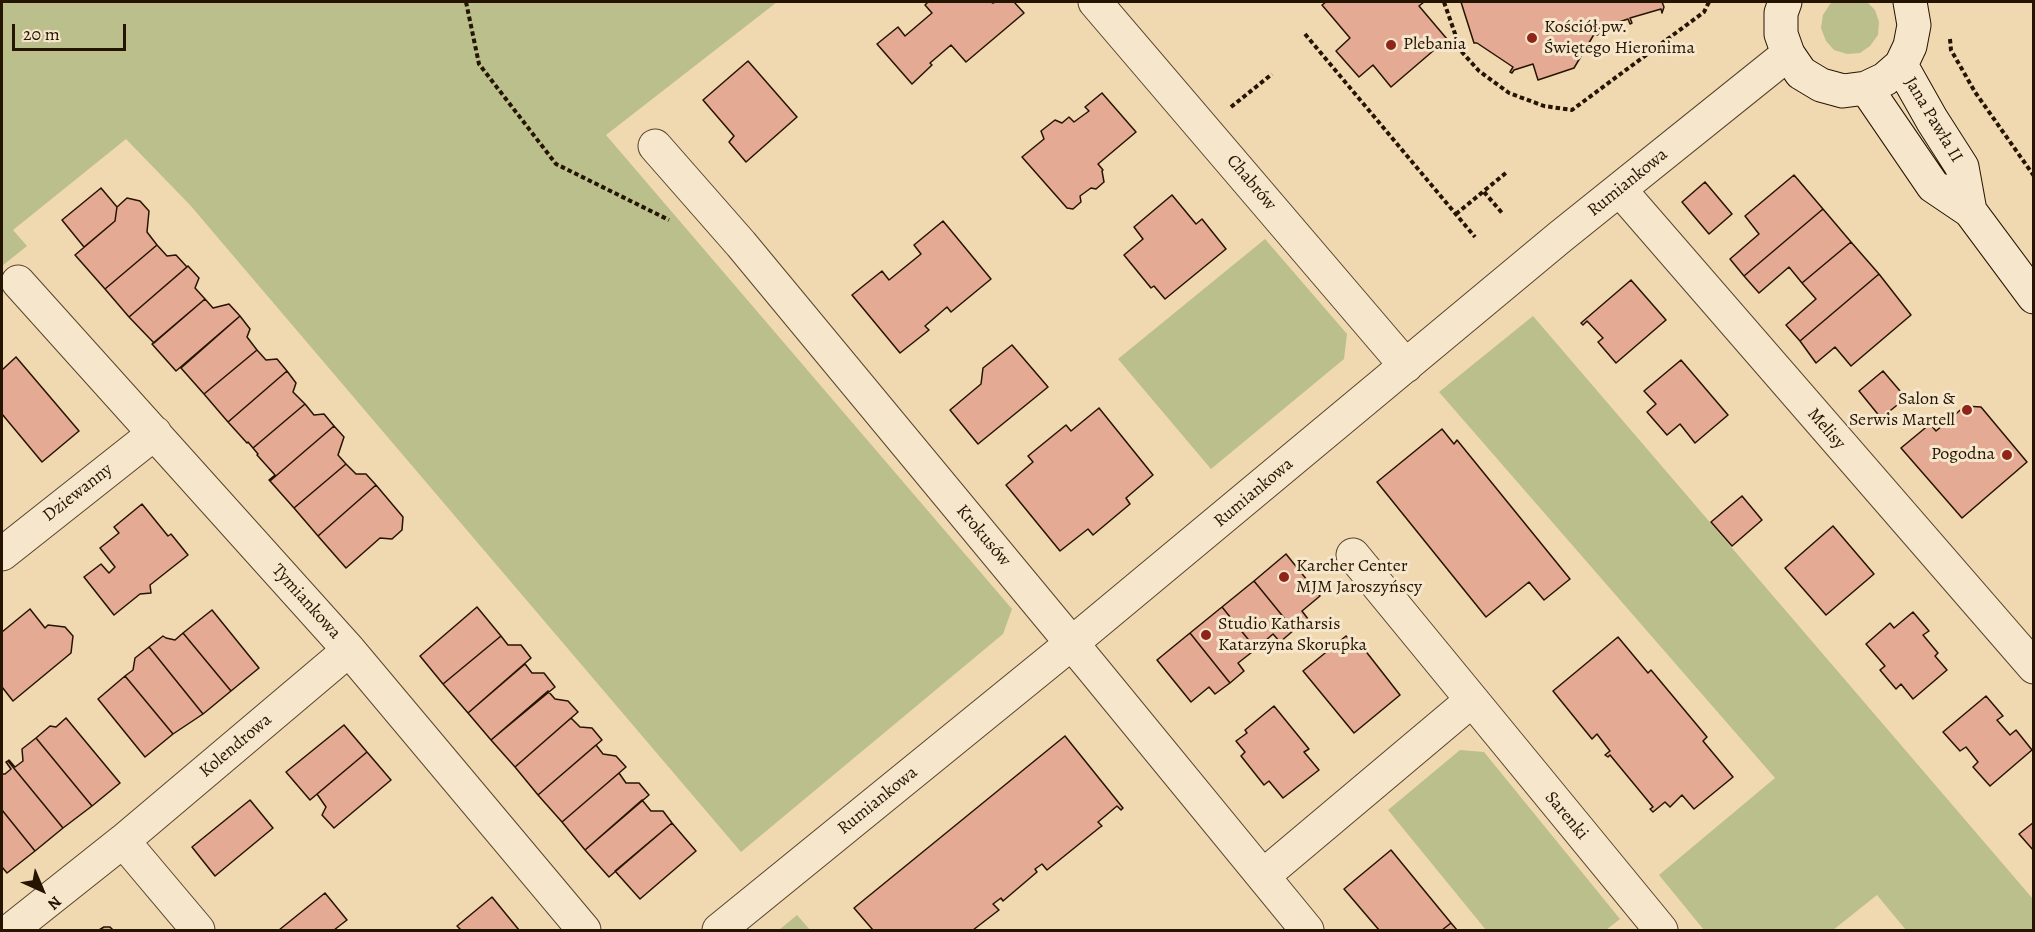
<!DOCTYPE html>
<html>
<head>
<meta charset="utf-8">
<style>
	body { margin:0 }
	#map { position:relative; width:2035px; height:932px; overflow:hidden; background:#f0d8b1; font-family:Alegreya,serif }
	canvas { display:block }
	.frame { position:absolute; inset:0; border:3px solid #251400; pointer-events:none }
	.north { position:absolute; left:12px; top:860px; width:60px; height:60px; -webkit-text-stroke:4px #f5e6cc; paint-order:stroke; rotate:136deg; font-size:16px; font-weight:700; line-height:24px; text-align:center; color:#251400 }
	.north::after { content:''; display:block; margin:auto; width:21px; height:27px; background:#251400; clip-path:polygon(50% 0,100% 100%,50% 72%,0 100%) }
	.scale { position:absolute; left:12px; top:24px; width:114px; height:27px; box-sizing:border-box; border:3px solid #251400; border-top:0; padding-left:8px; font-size:18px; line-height:21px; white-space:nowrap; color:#251400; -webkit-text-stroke:4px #f5e6cc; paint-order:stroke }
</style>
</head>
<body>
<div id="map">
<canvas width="2035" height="932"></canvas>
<div class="frame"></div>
<div class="north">N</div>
<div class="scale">20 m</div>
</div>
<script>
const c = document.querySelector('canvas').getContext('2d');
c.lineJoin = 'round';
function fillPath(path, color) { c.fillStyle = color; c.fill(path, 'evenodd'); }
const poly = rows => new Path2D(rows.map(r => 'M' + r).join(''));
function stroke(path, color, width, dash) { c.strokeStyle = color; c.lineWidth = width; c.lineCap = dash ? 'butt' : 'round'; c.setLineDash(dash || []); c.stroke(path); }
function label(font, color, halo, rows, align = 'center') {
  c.font = font + ' Alegreya,serif'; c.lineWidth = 6; c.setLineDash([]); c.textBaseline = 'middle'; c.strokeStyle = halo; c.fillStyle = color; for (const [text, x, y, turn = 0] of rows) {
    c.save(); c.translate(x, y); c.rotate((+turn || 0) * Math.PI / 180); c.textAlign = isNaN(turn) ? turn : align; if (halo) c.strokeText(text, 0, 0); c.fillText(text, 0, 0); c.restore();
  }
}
fillPath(poly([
	[2,2,777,2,606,135,1012,609,1003,634,741,852,190,205,126,139,13,230,27,246,2,266],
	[1834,2,1867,2,1875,10,1879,22,1878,35,1870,46,1860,53,1847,54,1834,50,1826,41,1821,28,1823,15,1830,4],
	[1265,239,1347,334,1344,359,1211,469,1118,359],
	[1533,316,2033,899,2033,930,1906,930,1877,895,1833,930,1704,930,1659,875,1775,778,1439,392],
	[1460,750,1484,752,1620,919,1606,930,1486,930,1388,810],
	[797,915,810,930,779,930]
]), '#babf8c');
const building = poly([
	[928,2,991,2,993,3,995,2,1014,2,1024,13,966,62,951,45,930,63,932,65,912,84,877,44,898,27,905,36,932,13,925,5,928,2],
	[1326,2,1424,2,1419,6,1447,39,1391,87,1373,65,1359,77,1336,51,1350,38,1322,5,1326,2],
	[1461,2,1662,2,1664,7,1662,13,1661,9,1630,18,1632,23,1630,24,1628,19,1598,29,1599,34,1597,35,1596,31,1574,68,1538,80,1533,64,1514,70,1512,73,1510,72,1513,67,1477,43,1474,43,1461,2],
	[748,61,797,117,746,162,729,142,734,136,703,100,748,61],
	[1102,93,1136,132,1098,164,1103,170,1102,171,1104,182,1096,189,1091,188,1080,196,1081,202,1073,209,1067,208,1022,157,1044,139,1041,131,1055,120,1062,123,1069,117,1074,122,1089,111,1085,107,1102,93],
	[1794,175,1823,209,1744,276,1730,259,1759,234,1745,216,1794,175],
	[1705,182,1732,214,1709,234,1682,202,1705,182],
	[101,188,117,207,115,221,84,247,62,220,101,188],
	[1172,195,1196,224,1202,219,1226,249,1165,299,1154,286,1151,288,1124,255,1143,239,1134,227,1172,195],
	[127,198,140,201,149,211,147,232,157,245,105,289,75,255,115,221,117,207,127,198],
	[1823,209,1851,242,1802,283,1789,267,1759,293,1744,276,1823,209],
	[943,221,991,279,951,312,947,307,925,326,929,330,900,353,852,295,882,271,889,280,921,254,914,245,943,221],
	[1851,242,1879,274,1800,341,1786,325,1816,299,1802,283,1851,242],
	[157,245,167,256,176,255,187,267,129,317,105,289,157,245],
	[188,266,199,278,195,288,205,299,154,343,129,317,188,266],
	[1879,274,1911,315,1851,366,1835,347,1816,363,1800,341,1879,274],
	[1631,280,1666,320,1616,363,1598,342,1603,338,1587,321,1583,325,1581,323,1631,280],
	[205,299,213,308,229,304,240,316,176,371,152,344,205,299],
	[240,316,250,329,247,337,257,350,204,394,181,368,240,316],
	[1012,345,1048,387,978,444,950,410,981,384,983,368,1012,345],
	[257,350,266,360,277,359,287,371,228,422,204,394,257,350],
	[16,357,79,431,42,462,2,414,2,370,16,357],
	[1681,360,1728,415,1695,443,1680,424,1667,435,1647,412,1656,404,1644,391,1681,360],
	[287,371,296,383,293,392,305,404,253,448,248,442,247,443,228,422,287,371],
	[1883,371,1906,398,1881,418,1859,391,1883,371],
	[305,404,314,415,324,414,334,426,270,481,269,480,275,475,257,455,258,454,253,448,305,404],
	[1965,406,1981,407,2027,462,1962,518,1901,448,1930,424,1936,431,1965,406],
	[1099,408,1153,475,1126,498,1130,504,1093,535,1088,529,1060,551,1006,485,1033,462,1028,456,1066,425,1071,431,1099,408],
	[334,426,344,437,338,455,346,464,294,508,270,481,334,426],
	[1442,429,1454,444,1457,440,1570,579,1544,600,1529,582,1486,617,1377,482,1442,429],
	[346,464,356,474,366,474,376,485,318,536,294,508,346,464],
	[376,485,403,517,402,530,392,539,380,538,346,568,318,536,376,485],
	[1742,496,1762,520,1732,546,1711,522,1742,496],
	[142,504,168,536,171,534,188,555,150,585,151,593,140,594,114,615,84,577,101,564,109,573,115,567,100,548,119,533,114,527,142,504],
	[1833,526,1874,574,1826,615,1785,568,1833,526],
	[1286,554,1320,596,1302,611,1308,619,1294,630,1254,581,1286,554],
	[1254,581,1294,630,1280,642,1273,634,1256,649,1222,607,1254,581],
	[477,607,501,636,443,684,420,656,477,607],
	[1222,607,1256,649,1238,663,1244,671,1230,683,1190,633,1222,607],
	[30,609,45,628,48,625,65,627,73,636,71,653,13,701,2,687,2,632,30,609],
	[212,610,259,668,231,691,183,633,212,610],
	[1913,612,1929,631,1923,635,1938,653,1935,656,1947,670,1913,699,1901,684,1896,689,1880,670,1885,666,1866,644,1890,623,1894,628,1913,612],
	[183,633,231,691,203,714,149,647,163,636,166,638,175,640,183,633],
	[1190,633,1230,683,1215,694,1209,687,1191,702,1157,660,1190,633],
	[501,636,508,645,521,645,531,658,468,713,443,684,501,636],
	[1346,636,1353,643,1357,640,1400,695,1354,733,1303,671,1346,636],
	[1618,637,1648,673,1651,670,1707,737,1703,741,1733,777,1694,809,1682,795,1670,807,1665,802,1653,812,1650,809,1653,807,1610,755,1608,757,1605,755,1610,751,1597,734,1592,739,1553,691,1618,637],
	[149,647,203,714,173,734,125,676,133,670,135,658,149,647],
	[525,664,532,673,544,673,555,687,491,740,468,713,525,664],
	[125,676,173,734,145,757,98,699,125,676],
	[548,691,555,699,568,701,578,712,515,767,491,740,548,691],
	[1986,696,2003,716,1997,720,2010,735,2016,730,2032,750,1990,786,1973,767,1978,762,1966,747,1960,751,1943,732,1986,696],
	[1274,706,1309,749,1304,752,1319,770,1283,798,1269,781,1264,785,1241,756,1245,752,1236,741,1247,733,1245,730,1274,706],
	[66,718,120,783,92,806,36,738,50,726,56,727,66,718],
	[571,718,580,727,592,728,602,740,538,795,515,767,571,718],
	[344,725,367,752,310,800,286,772,344,725],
	[1065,736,1123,808,1121,810,1117,806,1098,822,1102,826,1099,828,1047,870,1042,864,1035,869,1037,872,1003,901,1001,898,993,904,999,910,973,930,873,930,854,908,1065,736],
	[36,738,92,806,63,828,8,761,9,760,15,767,23,761,22,749,36,738],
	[596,745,603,754,616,756,626,767,562,822,538,795,596,745],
	[367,752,391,780,334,828,322,815,326,807,317,794,367,752],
	[8,761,63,828,35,851,2,810,2,774,5,774,11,769,6,762,8,761],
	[619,773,626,783,639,783,649,795,585,850,562,822,619,773],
	[250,800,273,828,215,876,192,847,250,800],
	[642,800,651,811,663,811,672,823,609,877,585,850,642,800],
	[2,810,35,851,7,873,2,867,2,810],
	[2034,822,2034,851,2019,834,2034,822],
	[672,823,696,851,640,899,615,871,672,823],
	[1391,850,1451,923,1442,930,1379,930,1344,889,1391,850],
	[325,893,347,920,334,930,279,930,325,893],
	[492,897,519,930,461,930,457,926,492,897],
	[1451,923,1457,930,1442,930,1451,923],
	[104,927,110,927,113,930,99,930,104,927]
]);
fillPath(building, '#e5aa94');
stroke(building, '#251400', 1.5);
const street = poly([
	[1095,2,1406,366],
	[655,146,741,244,1093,669,1307,930],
	[1620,190,2034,667],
	[18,282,349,650,584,930],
	[2,554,155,433],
	[1353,555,1661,930],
	[123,841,198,930],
	[1263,876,1471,701],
	[11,930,123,841,349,650],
	[719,930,1072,643,1560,237,1788,54]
]);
const secondary = poly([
	[1785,2,1781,13,1781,34,1788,54,1801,73,1821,85,1843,91,1866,88,1885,79,1901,65,1910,46,1914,25,1910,2],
	[1901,65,1932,120,1962,167,1970,211],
	[1866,88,1933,186,1970,211,2034,297]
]);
stroke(street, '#58452c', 35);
stroke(secondary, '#251400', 35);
stroke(poly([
	[466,2,479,64,556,164,669,220],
	[1444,2,1461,51,1479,71,1509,93,1544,106,1572,110,1704,12,1709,2],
	[1305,34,1475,237],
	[1950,39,1951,50,1975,92,2034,176],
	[1231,107,1272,74],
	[1484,192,1503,214],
	[1456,214,1507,172]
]), '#251400', 4, [4.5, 3]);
stroke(street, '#f5e6cc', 33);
stroke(secondary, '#f5e6cc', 33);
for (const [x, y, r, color] of [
	[1532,38,6,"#8f2418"],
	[1391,45,6,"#8f2418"],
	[1967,410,6,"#8f2418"],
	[2007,455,6,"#8f2418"],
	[1284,577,6,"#8f2418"],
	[1206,635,6,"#8f2418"]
]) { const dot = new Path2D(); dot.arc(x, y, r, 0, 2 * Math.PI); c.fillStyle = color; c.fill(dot); stroke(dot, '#f5e6cc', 2); }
label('18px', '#251400', '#f5e6cc', [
	["Kościół pw.",1544,28],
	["Świętego Hieronima",1544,49],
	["Plebania",1403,45],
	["Salon &",1955,400,"right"],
	["Serwis Martell",1955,421,"right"],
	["Pogodna",1995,455,"right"],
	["Karcher Center",1296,567],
	["MJM Jaroszyńscy",1296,588],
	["Studio Katharsis",1218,625],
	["Katarzyna Skorupka",1218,646]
], 'left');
label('18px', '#251400', '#f5e6cc', [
	["Jana Pawła II",1933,120,59],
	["Chabrów",1251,183,50],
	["Rumiankowa",1628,183,-39],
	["Melisy",1826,429,49],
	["Dziewanny",78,493,-38],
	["Rumiankowa",1254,493,-40],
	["Krokusów",983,536,50],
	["Tymiankowa",306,602,48],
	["Kolendrowa",236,746,-40],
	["Rumiankowa",878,801,-39],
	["Sarenki",1566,816,50]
]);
</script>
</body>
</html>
